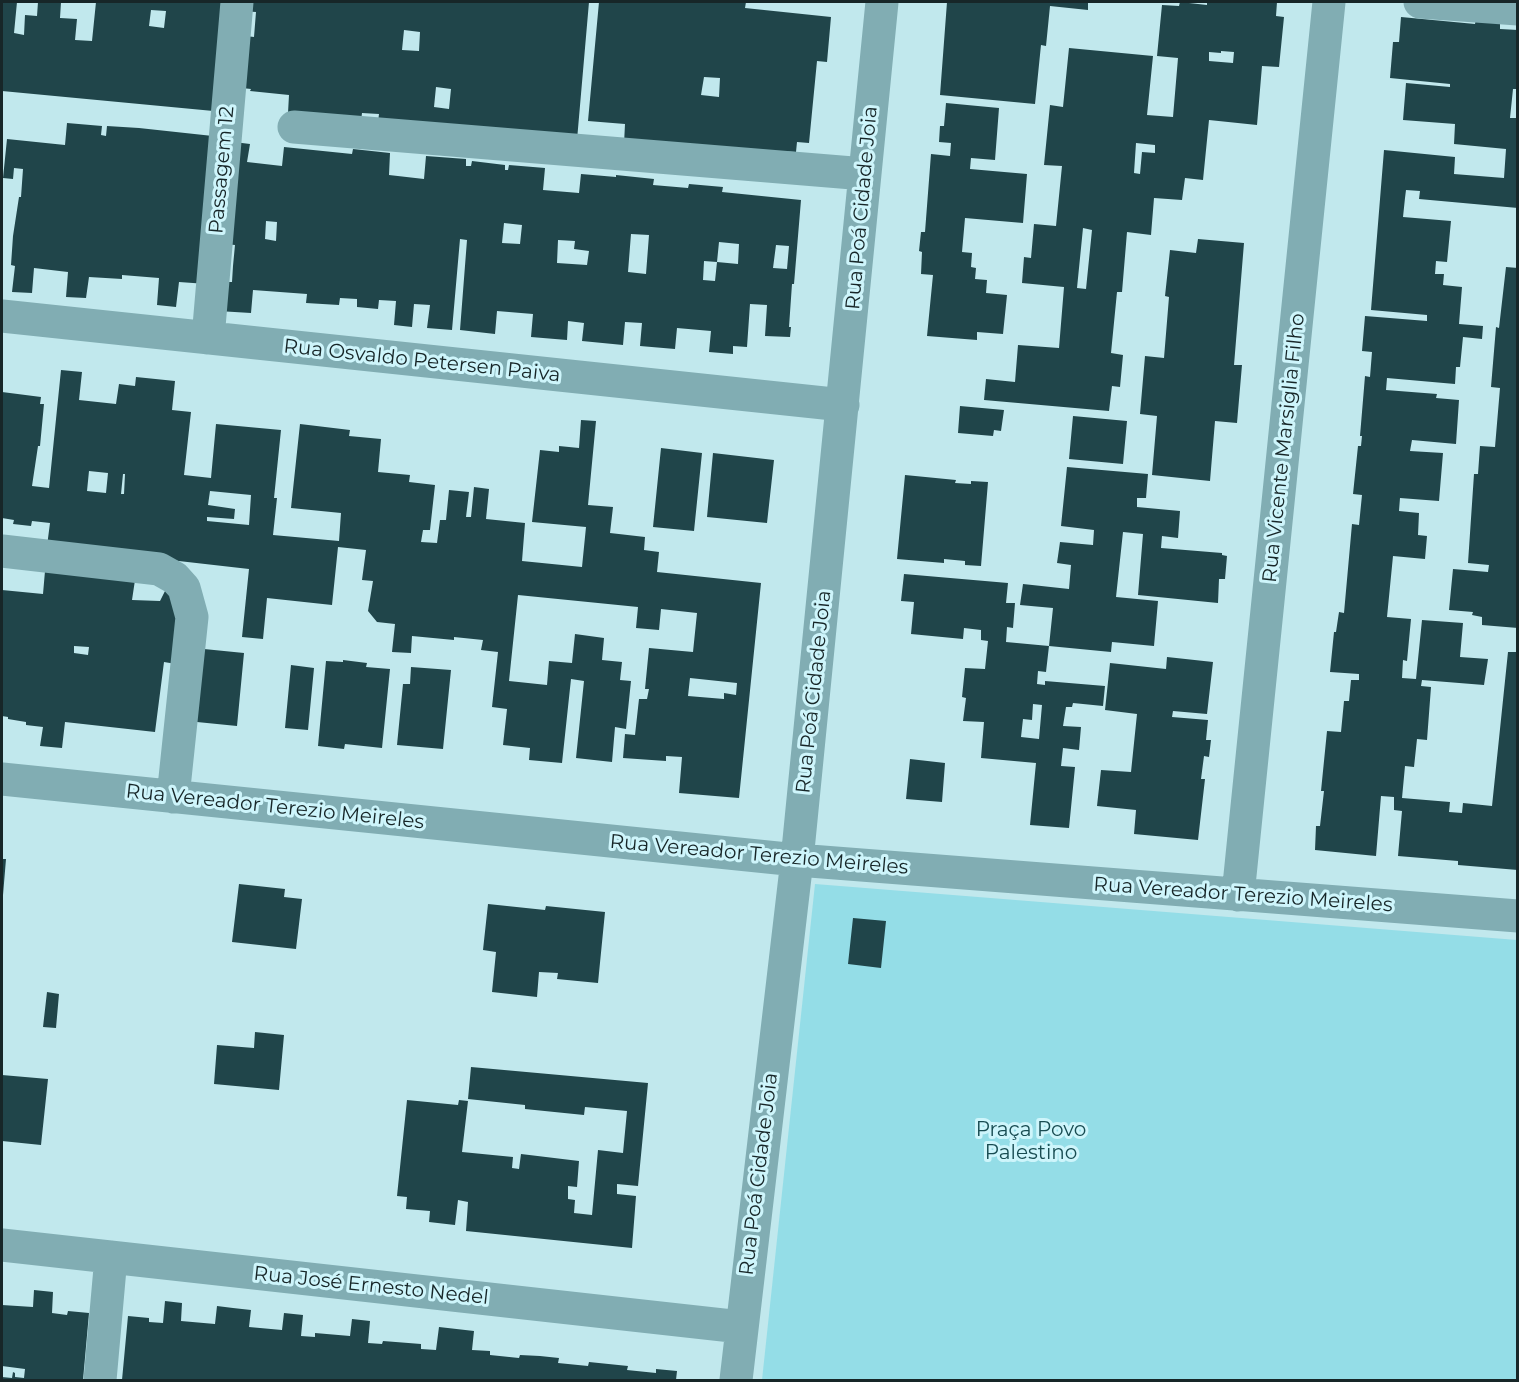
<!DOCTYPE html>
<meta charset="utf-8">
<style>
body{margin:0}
#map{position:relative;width:1519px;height:1382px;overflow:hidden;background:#c1e8ed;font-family:Montserrat,sans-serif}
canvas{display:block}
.frame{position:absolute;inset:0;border:3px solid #172628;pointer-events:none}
</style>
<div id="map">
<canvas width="1519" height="1382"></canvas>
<div class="frame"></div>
</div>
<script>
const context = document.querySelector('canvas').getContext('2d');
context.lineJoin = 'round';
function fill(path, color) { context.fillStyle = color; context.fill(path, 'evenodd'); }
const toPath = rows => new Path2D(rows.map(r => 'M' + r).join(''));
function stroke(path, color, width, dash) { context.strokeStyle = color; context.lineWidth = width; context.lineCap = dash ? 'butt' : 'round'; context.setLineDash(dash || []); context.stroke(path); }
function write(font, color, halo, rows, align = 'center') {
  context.font = font + ' Montserrat,sans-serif'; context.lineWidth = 6; context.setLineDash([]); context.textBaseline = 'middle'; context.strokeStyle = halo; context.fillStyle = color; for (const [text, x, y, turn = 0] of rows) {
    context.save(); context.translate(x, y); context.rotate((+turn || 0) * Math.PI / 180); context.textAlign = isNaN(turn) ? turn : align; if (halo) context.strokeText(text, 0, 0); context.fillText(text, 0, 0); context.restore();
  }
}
const green = toPath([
 [815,884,1517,940,1517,1380,762,1380]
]);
const building = toPath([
 [2,2,17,2,14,33,24,35,25,15,37,16,38,2,61,2,60,18,77,19,75,40,92,41,96,2,226,2,224,112,2,91],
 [151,10,166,11,164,28,149,26],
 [242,2,589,2,577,140,378,122,379,114,362,113,361,121,288,113,289,95,250,91,251,89,233,87,238,35,254,37,256,12,241,11],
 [404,30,420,32,419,51,402,50],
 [436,87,451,89,449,109,434,107],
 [599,2,746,2,745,8,831,17,827,62,817,61,809,143,797,142,796,152,624,144,625,124,588,121],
 [704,77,720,78,719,97,701,95],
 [947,2,1088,2,1088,10,1050,6,1046,46,1041,45,1035,104,940,95],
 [1180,2,1207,5,1207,2,1277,2,1276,16,1284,17,1279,67,1262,66,1257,125,1209,120,1203,180,1185,178,1182,200,1154,198,1151,235,1127,232,1122,292,1117,292,1111,353,1123,355,1120,387,1112,386,1109,411,984,400,986,379,1015,382,1018,345,1059,348,1064,287,1022,283,1024,257,1031,258,1034,224,1056,226,1062,166,1044,165,1050,105,1063,107,1069,48,1153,56,1147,115,1173,117,1178,58,1157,56,1162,5,1179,6],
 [1221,51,1234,52,1233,63,1209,61,1209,52,1221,53],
 [1136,143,1155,145,1155,153,1142,152,1140,174,1134,173],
 [1083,228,1092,230,1086,289,1077,288],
 [1401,17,1475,24,1476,19,1500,21,1500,29,1518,30,1518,89,1513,89,1510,118,1518,118,1518,208,1419,199,1420,191,1406,190,1405,198,1403,217,1451,221,1447,262,1436,261,1435,274,1444,274,1443,285,1462,287,1459,324,1483,326,1482,339,1463,337,1460,367,1456,367,1455,384,1387,378,1386,390,1437,394,1436,398,1459,400,1456,444,1412,440,1410,451,1443,453,1439,501,1400,498,1399,511,1419,513,1418,535,1427,536,1425,559,1393,556,1387,617,1411,619,1407,661,1403,660,1402,678,1416,679,1422,620,1463,623,1460,657,1488,659,1484,685,1422,680,1421,686,1431,687,1427,740,1417,739,1414,767,1405,766,1402,798,1450,802,1449,812,1462,813,1463,803,1492,806,1508,652,1518,652,1518,870,1458,865,1458,861,1398,856,1402,811,1394,810,1394,797,1381,796,1376,856,1315,850,1316,826,1320,826,1324,791,1321,791,1327,731,1341,732,1344,701,1349,701,1351,680,1359,680,1359,674,1330,672,1334,632,1336,632,1339,612,1344,613,1352,524,1359,525,1362,495,1353,494,1358,446,1361,446,1362,436,1360,436,1365,376,1370,377,1372,352,1362,351,1365,316,1427,321,1427,315,1371,310,1384,150,1455,157,1454,174,1504,178,1506,149,1454,144,1455,124,1403,120,1406,83,1450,87,1450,84,1390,78,1393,42,1399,42],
 [946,103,999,108,995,160,971,158,970,169,1027,174,1023,223,965,218,962,252,972,253,971,267,976,268,975,279,987,280,986,293,1007,295,1003,334,977,332,977,340,927,336,933,275,921,274,922,252,919,251,921,232,925,232,931,154,950,156,951,143,939,142,940,126,944,126],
 [67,123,102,126,101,135,106,136,107,126,139,128,222,137,207,284,179,282,176,307,157,305,159,278,122,275,122,279,89,277,86,298,66,297,68,272,34,268,32,293,12,292,15,266,11,265,13,236,19,197,21,197,23,169,14,168,13,179,3,178,7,139,65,145],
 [234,142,250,144,247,162,282,166,284,147,352,154,353,149,390,153,389,175,424,179,426,156,466,159,466,166,471,166,472,161,505,165,505,170,508,170,509,165,545,168,543,190,579,193,581,174,616,177,616,175,654,179,653,185,688,188,689,184,723,187,722,192,801,200,794,284,792,284,789,327,791,327,790,337,765,336,767,305,750,304,747,347,733,346,733,354,709,352,711,331,677,328,675,349,640,346,642,323,625,322,623,345,582,341,584,323,568,321,567,340,531,337,533,314,497,311,495,334,460,330,467,240,460,239,452,330,427,328,430,305,414,304,412,327,394,325,396,301,379,300,378,309,357,307,357,299,340,298,339,305,306,303,307,294,253,290,251,313,218,311,221,282,232,282,233,266,235,245,225,244],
 [266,221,277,222,276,241,265,239],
 [504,223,522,225,520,244,502,243],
 [631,234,649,235,646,274,628,272],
 [558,240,575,241,574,249,589,251,587,265,557,263],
 [719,242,739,244,738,264,717,262],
 [776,245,789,246,787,269,773,268],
 [704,261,717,262,715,281,703,280],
 [1198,239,1244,243,1234,365,1242,365,1237,423,1215,421,1210,481,1152,475,1157,416,1140,414,1145,356,1164,358,1169,297,1165,296,1170,250,1196,253],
 [1506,267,1518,268,1518,628,1482,625,1482,617,1472,615,1473,612,1449,610,1453,569,1488,572,1489,565,1468,563,1474,474,1478,474,1480,446,1495,447,1500,388,1491,387,1496,327,1499,328],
 [61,370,82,372,79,400,116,404,119,384,135,386,136,377,175,381,172,410,191,412,184,475,211,478,216,424,281,430,274,498,277,498,273,535,339,541,341,513,291,508,300,424,350,430,349,436,381,439,378,472,410,475,409,482,435,485,430,530,423,530,421,542,437,543,440,520,446,520,449,490,469,492,466,517,471,517,474,487,489,489,486,519,525,523,522,561,582,567,586,527,532,522,540,450,559,452,559,446,579,448,581,420,596,421,588,505,613,507,610,533,645,537,644,550,659,552,657,572,761,583,739,798,679,793,682,757,666,756,666,761,623,758,625,734,635,735,639,699,647,699,649,689,645,689,649,648,693,652,697,613,661,609,659,630,636,628,638,607,518,595,509,681,547,685,549,661,572,663,575,634,604,638,602,660,622,662,620,680,631,681,626,729,615,727,612,762,576,758,584,681,571,679,562,763,529,760,530,748,503,745,507,709,492,707,498,652,481,650,483,640,454,637,454,640,412,636,411,653,392,652,395,624,377,622,368,611,373,581,362,580,366,550,338,547,332,605,267,598,263,639,242,637,249,569,47,546,50,523,32,521,31,526,13,524,14,520,2,518,2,392,41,397,40,404,44,404,40,446,38,446,32,486,49,488],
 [89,471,108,473,106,493,87,491],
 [123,474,125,474,124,494,121,494],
 [210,491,251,495,249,525,207,521,207,517,234,519,235,509,208,505],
 [690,678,737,683,736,695,724,693,724,699,688,696],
 [960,406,1004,410,1001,431,994,430,993,436,958,433],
 [1073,416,1127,421,1123,464,1069,459],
 [661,448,702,453,694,531,653,527],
 [713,453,774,460,767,523,707,517],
 [1067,467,1148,474,1146,498,1137,498,1137,507,1180,511,1178,538,1162,536,1161,548,1222,553,1222,555,1227,556,1225,579,1219,579,1218,603,1138,595,1143,534,1123,532,1116,597,1158,601,1154,646,1112,642,1111,652,1049,646,1053,608,1020,605,1023,584,1069,589,1071,565,1057,563,1060,542,1093,545,1094,530,1061,526],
 [905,475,956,480,955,483,971,484,971,481,988,482,981,566,965,565,965,561,944,559,944,563,897,559],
 [45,571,135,580,132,600,160,601,167,587,184,588,176,664,164,662,155,732,65,722,62,748,40,746,43,727,26,725,26,722,8,719,8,717,2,716,2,590,43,594],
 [74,646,89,647,88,655,74,653],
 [904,574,1008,583,1006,603,1015,603,1013,628,1007,627,1006,642,1049,646,1046,672,1038,671,1037,684,1045,685,1045,681,1105,686,1103,706,1073,703,1072,707,1066,707,1063,726,1081,727,1079,750,1063,748,1061,766,1075,767,1069,828,1030,825,1036,763,981,758,984,722,963,721,966,698,962,697,965,668,985,669,988,641,981,640,981,630,964,628,963,639,911,634,914,602,901,601],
 [1033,704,1042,705,1039,739,1021,737,1023,719,1032,720],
 [194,648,244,653,237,726,187,721],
 [1167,657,1213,662,1207,714,1173,711,1172,717,1208,720,1206,740,1211,740,1209,757,1204,756,1201,779,1205,779,1198,840,1134,834,1136,810,1097,806,1101,770,1131,772,1137,714,1105,710,1110,663,1166,669],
 [343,660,367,663,366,667,390,669,382,748,345,744,344,749,318,746,326,661,343,662],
 [291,665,314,668,308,730,285,728],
 [411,667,451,670,443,749,397,745,403,684,410,684],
 [910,759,945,763,942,802,906,799],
 [2,859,6,859,3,895,2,895],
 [239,884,285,889,284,897,302,899,296,949,232,942],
 [488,904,545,910,546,906,605,912,598,983,557,979,558,973,539,972,537,997,492,992,496,952,483,950],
 [853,918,886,921,881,968,848,964],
 [47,992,59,994,56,1028,43,1027],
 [255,1032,284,1035,279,1090,214,1084,217,1045,254,1048],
 [471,1067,648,1083,638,1186,617,1184,617,1194,636,1196,632,1248,466,1231,468,1202,458,1200,455,1225,429,1222,430,1211,406,1209,407,1197,397,1196,407,1100,458,1105,459,1100,468,1101,462,1152,513,1157,512,1168,519,1169,521,1154,579,1161,577,1187,568,1186,568,1199,575,1200,574,1213,592,1215,598,1150,623,1153,627,1111,585,1107,584,1115,525,1109,525,1105,468,1099],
 [2,1075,48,1079,41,1145,2,1141],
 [34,1290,53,1292,52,1313,67,1315,68,1311,89,1313,83,1380,2,1380,2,1377,12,1378,13,1372,15,1373,15,1377,24,1378,25,1369,2,1366,2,1305,33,1307],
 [165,1301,182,1303,181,1321,215,1324,217,1306,233,1308,251,1310,249,1327,282,1330,284,1313,303,1315,301,1336,315,1337,315,1333,350,1336,352,1319,370,1321,368,1343,382,1344,383,1341,421,1344,421,1349,436,1350,439,1327,474,1331,472,1350,490,1351,490,1355,519,1358,520,1355,540,1356,559,1358,558,1363,588,1366,589,1362,628,1366,627,1370,656,1373,656,1369,677,1371,676,1380,122,1380,128,1316,149,1318,149,1322,163,1323]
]);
const minor = toPath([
 [1420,2,1518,9],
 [294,127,865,174],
 [2,316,843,405],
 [208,338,237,2],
 [2,551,159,569,175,578,184,588,192,617,173,797],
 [2,779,797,860,1518,916],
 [1238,895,1329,2],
 [2,1245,741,1327],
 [100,1380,111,1257],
 [736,1380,797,860,882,2]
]);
const streetNames = [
 ["Passagem 12",222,170,-85],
 ["Rua Poá Cidade Joia",862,208,-85],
 ["Rua Osvaldo Petersen Paiva",422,361,6],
 ["Rua Vicente Marsiglia Filho",1284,448,-84],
 ["Rua Poá Cidade Joia",814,692,-84],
 ["Rua Vereador Terezio Meireles",275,807,6],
 ["Rua Vereador Terezio Meireles",759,855,5],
 ["Rua Vereador Terezio Meireles",1243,895,4],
 ["Rua Poá Cidade Joia",759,1174,-83],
 ["Rua José Ernesto Nedel",371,1286,6]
];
const parkNames = [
 ["Praça Povo",1031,1130],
 ["Palestino",1031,1153]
];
fill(green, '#94dde7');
fill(building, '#20454a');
stroke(minor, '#81adb3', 33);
write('20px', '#172628', '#cef5fb', streetNames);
write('20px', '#184c52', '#cef5fb', parkNames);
</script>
